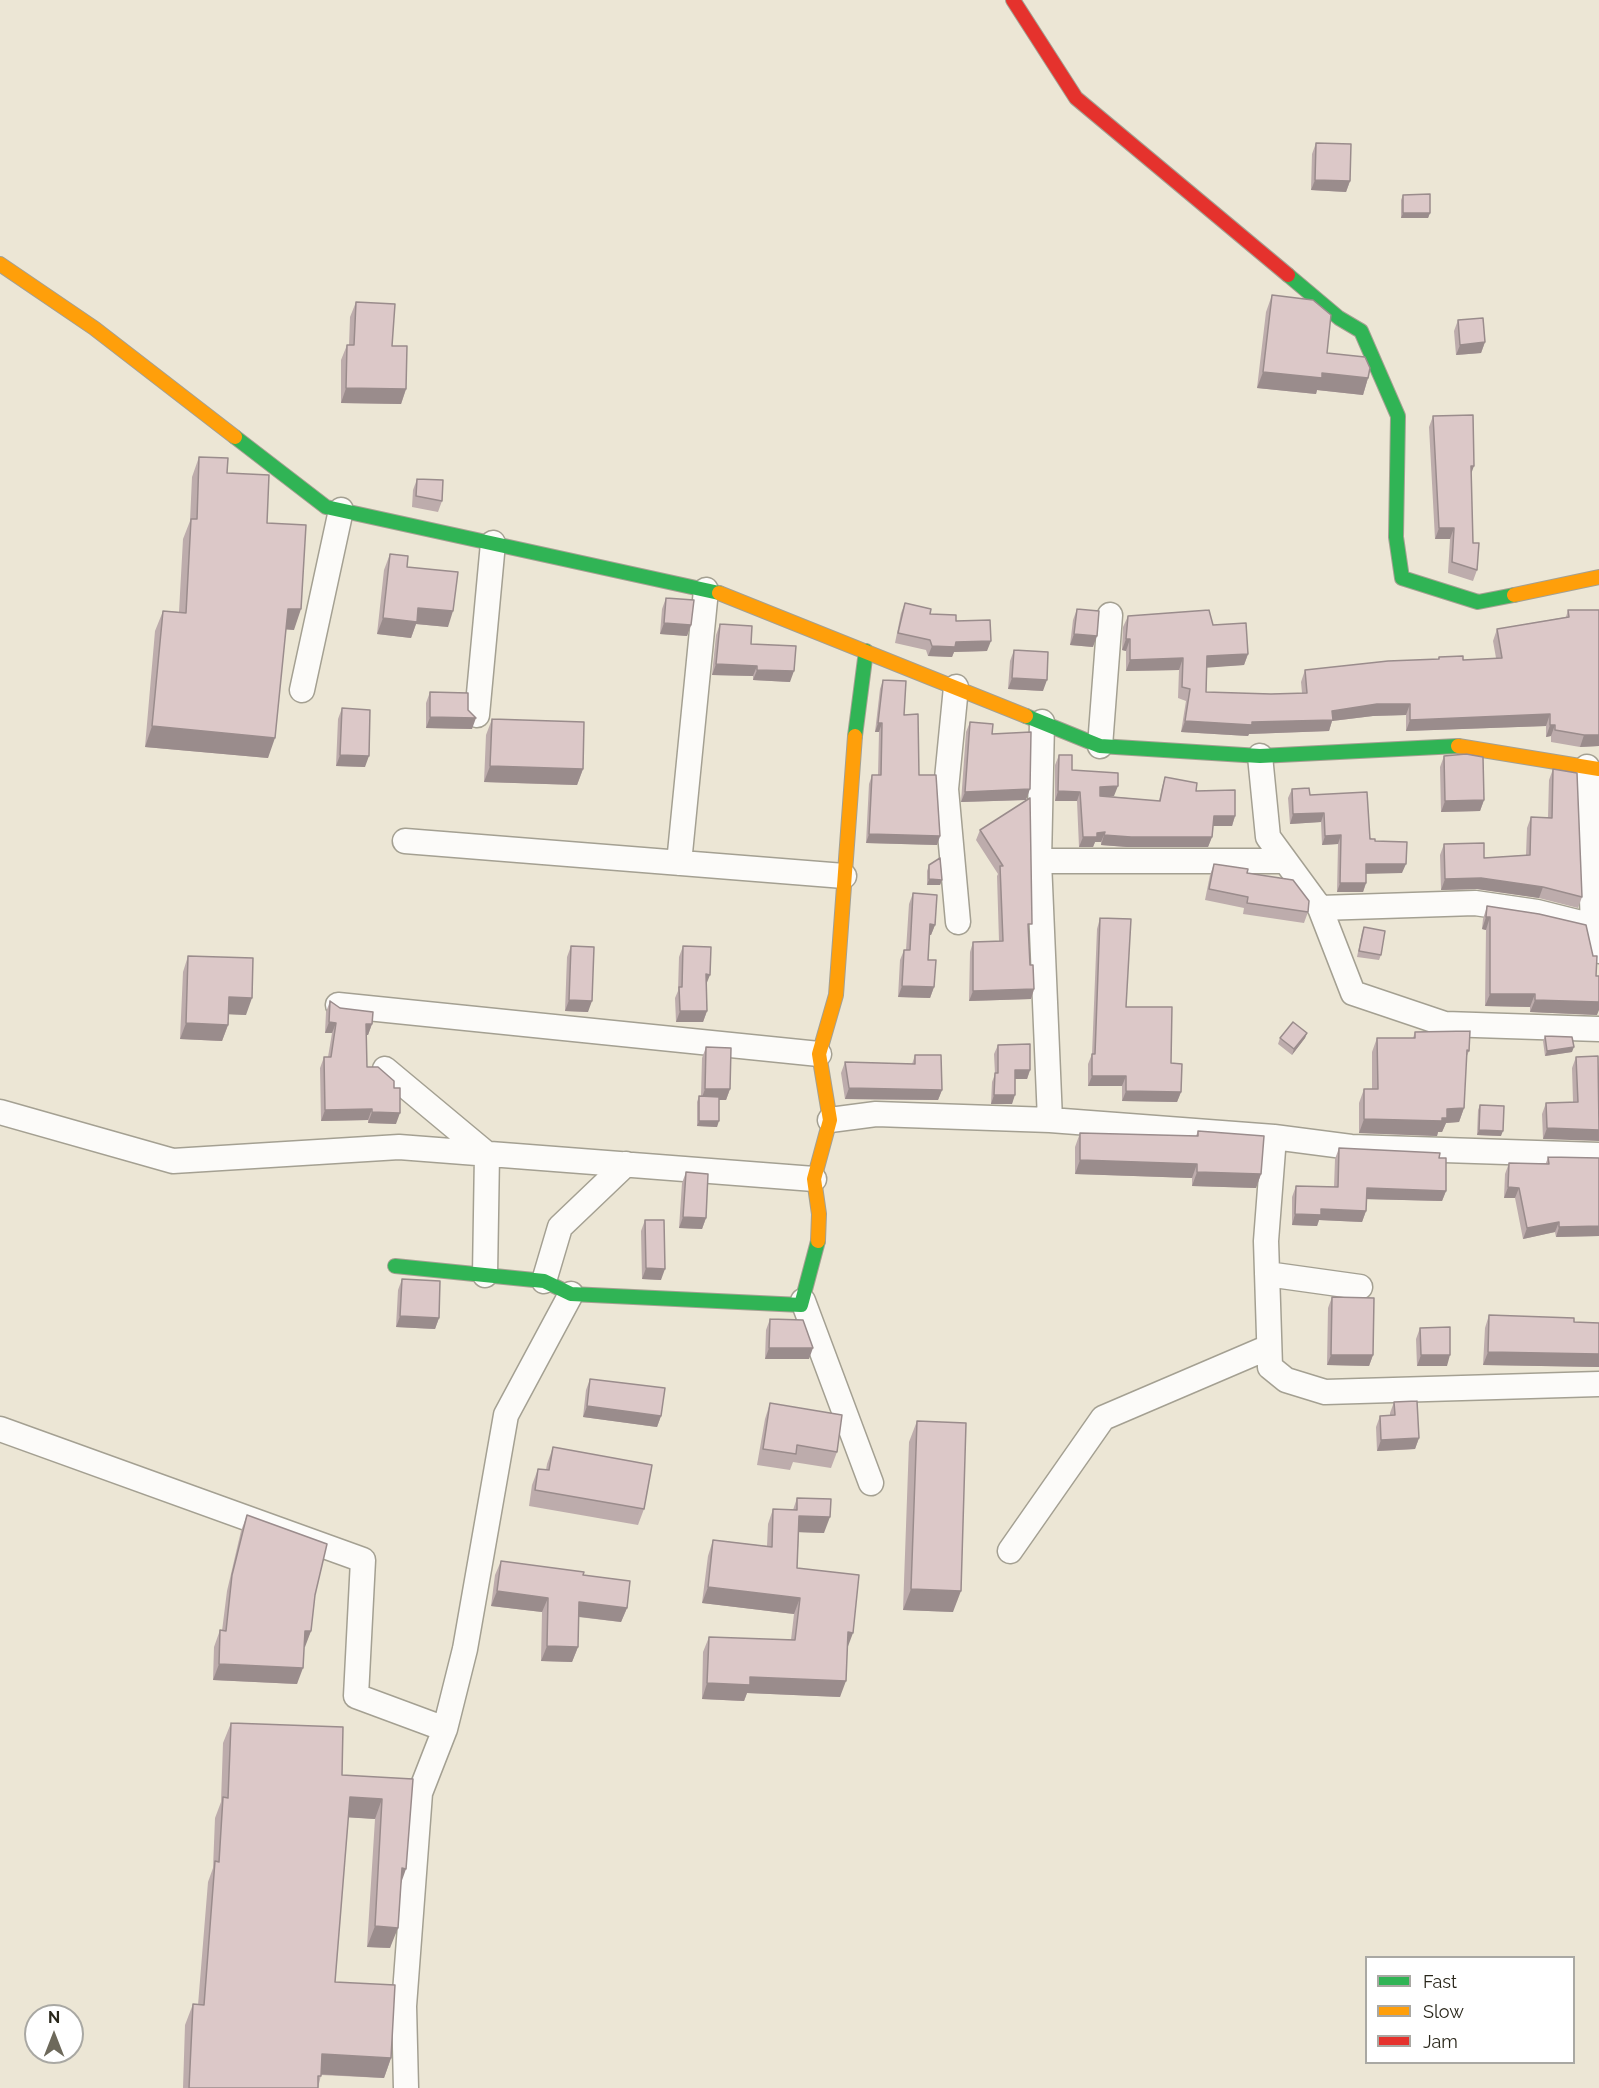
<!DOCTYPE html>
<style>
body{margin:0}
#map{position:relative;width:1599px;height:2088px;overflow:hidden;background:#ece6d5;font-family:Raleway,sans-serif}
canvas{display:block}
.legend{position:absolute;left:1365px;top:1956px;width:210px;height:108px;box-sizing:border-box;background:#fff;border:2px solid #a9a8a3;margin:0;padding:8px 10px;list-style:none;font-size:18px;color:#29261a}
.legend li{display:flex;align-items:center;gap:12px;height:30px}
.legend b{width:30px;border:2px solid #a9a8a3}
.north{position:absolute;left:24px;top:2004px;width:60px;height:60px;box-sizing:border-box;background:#fff;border:2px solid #a9a8a3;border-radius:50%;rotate:0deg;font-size:16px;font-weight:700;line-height:24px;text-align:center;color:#29261a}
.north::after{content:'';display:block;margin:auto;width:21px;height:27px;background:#6d695b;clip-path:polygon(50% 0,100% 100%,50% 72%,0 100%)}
</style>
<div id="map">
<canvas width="1599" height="2088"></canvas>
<ul class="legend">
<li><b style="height:8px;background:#30b455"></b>Fast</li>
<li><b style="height:8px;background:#ff9f0a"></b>Slow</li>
<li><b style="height:8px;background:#e5322d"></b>Jam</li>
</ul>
<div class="north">N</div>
</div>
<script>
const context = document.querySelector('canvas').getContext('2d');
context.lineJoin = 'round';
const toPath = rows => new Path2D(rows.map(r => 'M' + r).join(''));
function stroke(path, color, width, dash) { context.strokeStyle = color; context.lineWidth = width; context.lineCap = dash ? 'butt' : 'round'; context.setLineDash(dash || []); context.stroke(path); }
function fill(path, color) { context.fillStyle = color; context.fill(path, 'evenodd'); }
const street = toPath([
 [956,687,946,789,958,922],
 [302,690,341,510],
 [477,715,493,543],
 [1042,722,1039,861,1050,1120],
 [1100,746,1110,615],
 [1260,756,1268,837,1320,908,1353,993,1445,1024,1599,1029],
 [1587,767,1593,926,1599,951],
 [405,841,844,876],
 [1039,861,1285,861],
 [679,863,706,590],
 [1320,908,1475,903,1537,912,1593,926],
 [338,1005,819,1054],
 [385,1069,487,1154,485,1275],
 [0,1112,173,1161,399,1147,814,1179],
 [830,1120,876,1114,1050,1120,1274,1137,1351,1147,1599,1155],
 [1274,1137,1266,1241,1270,1367,1286,1380,1325,1392,1599,1384],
 [1267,1274,1360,1287],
 [544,1281,560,1227,626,1164],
 [803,1301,871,1483],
 [0,1429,363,1560,356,1696,445,1729],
 [1010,1551,1103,1418,1269,1347],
 [406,2088,404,2006,420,1793,445,1729,465,1649,506,1415,571,1294]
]);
const fast = toPath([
 [1288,275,1339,318,1361,331,1398,416,1396,537,1402,578,1478,602,1514,595],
 [235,437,326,507,719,593],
 [1026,716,1100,746,1260,756,1458,746],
 [855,736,866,651],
 [395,1266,544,1281,571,1294,801,1305,818,1241]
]);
const slow = toPath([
 [0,264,94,328,235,437],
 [719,593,1026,716],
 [1514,595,1599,577],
 [1458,746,1599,769],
 [818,1241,819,1214,814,1179,830,1120,819,1054,836,995,855,736]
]);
const jam = toPath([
 [1013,0,1076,98,1288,275]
]);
const wall = toPath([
 [1316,143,1350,181,1346,192,1311,190,1312,154],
 [1403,195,1430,213,1428,218,1401,218,1401,200],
 [1272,295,1327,353,1368,378,1363,395,1317,390,1316,394,1257,388,1266,312],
 [356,302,392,346,406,389,401,404,341,403,341,360,347,345,349,345,350,317],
 [1458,320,1485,342,1481,353,1456,355,1454,331],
 [1433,416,1471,476,1473,543,1477,570,1473,581,1448,573,1450,539,1435,539,1429,427],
 [199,457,227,473,267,523,294,630,286,629,268,758,145,747,155,631,163,611,179,612,183,539,190,521,192,477],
 [417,479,442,501,438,512,412,507,413,490],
 [390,554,407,567,448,627,416,624,411,638,377,634,384,570],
 [666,598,691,625,687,636,660,634,662,609],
 [905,603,930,614,956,621,987,651,954,652,952,657,928,656,926,650,895,643,901,613],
 [1077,609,1093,647,1070,645,1073,620],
 [1568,610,1599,746,1580,747,1551,742,1551,736,1546,737,1546,726,1406,731,1406,715,1373,716,1332,721,1329,731,1249,734,1248,736,1181,732,1186,701,1178,698,1179,670,1126,671,1126,651,1122,650,1123,627,1128,616,1213,625,1248,654,1244,665,1207,667,1206,692,1271,694,1302,693,1301,682,1305,670,1438,659,1439,657,1463,660,1496,658,1493,641,1497,629,1566,617],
 [720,624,751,644,790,682,753,680,753,676,712,675,716,635],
 [1014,650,1043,691,1008,689,1010,661],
 [883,680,904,715,919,775,940,836,937,845,866,843,869,784,872,775,878,775,879,732,875,732,880,689],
 [430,692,468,710,472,729,426,728,426,703],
 [342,708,365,767,336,766,338,719],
 [492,719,583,769,577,785,484,782,486,735],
 [970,722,992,734,1026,800,961,802,966,732],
 [1059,755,1072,770,1114,796,1108,796,1159,801,1162,787,1165,777,1196,791,1235,816,1232,826,1213,826,1212,837,1208,847,1127,847,1101,845,1101,842,1095,842,1093,847,1079,847,1077,801,1055,801,1055,765],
 [1444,756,1484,800,1480,811,1441,812,1440,767],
 [1553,769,1582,897,1578,908,1539,898,1477,889,1441,890,1440,855,1444,844,1484,858,1526,855,1527,828,1531,817,1548,818,1549,780],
 [1292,789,1310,795,1375,841,1402,873,1366,873,1366,883,1363,892,1337,892,1338,844,1322,845,1321,822,1290,824,1288,798],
 [1030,798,1029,932,1030,965,1034,989,1031,999,969,1001,970,952,973,942,999,941,997,876,998,874,976,840,980,830],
 [1214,864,1247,873,1308,912,1304,923,1243,914,1244,908,1205,900,1210,875],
 [929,865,942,880,940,885,927,885,927,871],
 [913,893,935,925,931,935,929,935,928,960,934,987,930,998,898,997,900,960,904,950,906,950,909,904],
 [1487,906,1596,976,1597,1015,1530,1012,1530,1007,1485,1006,1486,930,1482,929,1483,919],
 [1100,918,1126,1007,1171,1063,1181,1092,1177,1102,1122,1101,1122,1086,1088,1086,1088,1064,1092,1054,1097,929],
 [1364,927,1381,955,1379,960,1357,957,1362,932],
 [571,946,588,1012,565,1011,567,957],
 [683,946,707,985,707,1011,703,1022,676,1022,675,998,678,991,679,957],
 [188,956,246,1015,228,1014,228,1025,222,1041,180,1039,183,972],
 [330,1001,340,1008,372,1024,368,1035,366,1035,367,1067,396,1124,368,1123,368,1120,321,1121,320,1068,324,1057,328,1057,332,1033,325,1033,326,1012],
 [1415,1032,1469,1051,1466,1058,1464,1108,1459,1122,1446,1123,1442,1132,1438,1132,1437,1136,1359,1133,1359,1103,1364,1089,1372,1089,1372,1052,1377,1038,1413,1038],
 [1307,1033,1305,1038,1292,1055,1278,1044,1280,1038],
 [1545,1036,1572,1052,1545,1056,1543,1041],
 [998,1045,1030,1070,1027,1079,1015,1079,1012,1104,991,1104,992,1082,995,1074,994,1054],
 [706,1047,730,1089,726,1100,719,1100,717,1127,697,1126,697,1102,699,1096,701,1096,702,1058],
 [915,1055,942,1090,938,1100,845,1099,841,1073,845,1062,912,1064],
 [1576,1057,1599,1110,1543,1139,1542,1114,1546,1103,1573,1102,1572,1068],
 [1480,1105,1501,1136,1477,1135,1478,1110],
 [1198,1131,1261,1174,1256,1188,1192,1186,1192,1178,1075,1174,1075,1147,1080,1133,1196,1136],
 [1339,1148,1439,1158,1446,1191,1442,1201,1366,1199,1366,1211,1362,1222,1319,1220,1317,1226,1292,1225,1292,1197,1296,1186,1334,1187,1335,1159],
 [1548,1157,1599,1158,1599,1236,1556,1237,1555,1232,1523,1239,1515,1198,1504,1198,1505,1174,1509,1163,1546,1163],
 [686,1172,706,1218,702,1229,679,1228,682,1183],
 [645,1220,661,1280,642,1279,641,1231],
 [402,1279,439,1318,435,1329,396,1327,398,1290],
 [1332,1297,1373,1355,1369,1366,1327,1365,1328,1308],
 [1489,1315,1574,1322,1599,1323,1599,1367,1483,1365,1485,1328],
 [770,1319,809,1359,765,1359,766,1330],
 [1420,1328,1447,1366,1417,1366,1416,1339],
 [590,1379,661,1416,657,1427,583,1417,586,1390],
 [1394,1402,1419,1438,1415,1449,1377,1451,1376,1427,1380,1416,1390,1415,1390,1413],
 [770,1403,837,1452,831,1468,793,1462,790,1470,757,1465,765,1419],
 [917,1421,953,1612,903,1610,909,1442],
 [553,1447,644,1509,638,1525,529,1506,532,1485,538,1469,546,1470,547,1464],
 [797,1498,824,1533,799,1532,797,1568,847,1648,840,1697,747,1693,744,1701,702,1699,703,1652,709,1637,791,1640,794,1614,702,1603,708,1556,713,1540,767,1546,768,1524,773,1509,793,1510],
 [247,1515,315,1595,311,1631,304,1647,297,1684,213,1680,214,1647,220,1630,222,1631,227,1591,241,1531],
 [501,1561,583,1575,627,1608,621,1622,578,1617,578,1647,572,1662,541,1661,542,1612,491,1606,495,1575],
 [231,1723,342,1775,413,1779,401,1883,390,1948,367,1947,375,1819,348,1817,335,1982,391,2058,384,2078,321,2075,318,2088,183,2088,185,2025,193,2004,198,2005,208,1882,213,1868,215,1818,221,1802,223,1743]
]);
const shadedWall = toPath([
 [1315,180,1350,181,1346,192,1311,190],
 [1403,213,1430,213,1428,218,1401,218],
 [1485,342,1481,353,1456,355,1460,345],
 [1263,372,1322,373,1368,378,1363,395,1317,390,1316,394,1257,388],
 [346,388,406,389,401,404,341,403],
 [1471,466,1474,466,1470,477],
 [1439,528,1454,528,1450,539,1435,539],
 [418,608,453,611,448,627,416,624,411,638,377,634,383,618],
 [288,609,301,609,294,630,280,629],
 [664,623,691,625,687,636,660,634],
 [1074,634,1097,636,1093,647,1070,645],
 [1126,639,1130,639,1126,651,1122,650],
 [991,641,987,651,954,652,952,657,928,656,932,646,956,642],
 [1248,654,1244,665,1203,668,1207,656],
 [1183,658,1179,670,1126,671,1130,660],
 [716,664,757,666,753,676,712,675],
 [757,670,794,671,790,682,753,680],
 [1012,678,1047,680,1043,691,1008,689],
 [1377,704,1410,704,1406,715,1373,716,1332,721,1329,731,1249,734,1248,736,1181,732,1185,721,1252,722],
 [1550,714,1546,726,1406,731,1410,720],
 [430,717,476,718,472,729,426,728],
 [878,723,882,723,879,732,875,732],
 [1550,725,1555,725,1551,736,1546,737],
 [152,726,275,738,268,758,145,747],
 [1584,735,1599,735,1599,746,1580,747],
 [340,755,369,756,365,767,336,766],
 [490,766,583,769,577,785,484,782],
 [1118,786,1114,796,1097,797,1100,787],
 [1030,789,1026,800,961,802,965,792],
 [1058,791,1080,792,1077,801,1055,801],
 [1484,800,1480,811,1441,812,1445,801],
 [1324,813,1321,822,1290,824,1293,814],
 [1214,816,1235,816,1232,826,1210,826],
 [1105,832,1101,842,1095,842,1093,847,1079,847,1083,837,1097,833],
 [869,834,940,836,937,845,866,843],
 [1104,835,1212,837,1208,847,1127,847,1101,845],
 [1341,835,1338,844,1322,845,1325,836],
 [1366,864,1406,864,1402,873,1363,874],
 [1481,878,1543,887,1539,898,1477,889,1441,890,1445,879],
 [929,879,942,880,940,885,927,885],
 [1340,883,1366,883,1363,892,1337,892],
 [1486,917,1490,917,1486,930,1482,929],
 [930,924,935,925,931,935,926,935],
 [706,974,710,975,706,985],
 [902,986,934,987,930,998,898,997],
 [1034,989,1031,999,969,1001,973,991],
 [1490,994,1535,994,1530,1007,1485,1006],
 [229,997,252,998,246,1015,223,1014],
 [569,1000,592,1001,588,1012,565,1011],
 [1535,1000,1599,1002,1599,1010,1597,1015,1530,1012],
 [680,1011,707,1011,703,1022,676,1022],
 [329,1022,336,1023,332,1033,325,1033],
 [186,1023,228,1025,222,1041,180,1039],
 [366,1024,372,1024,368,1035,362,1035],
 [1307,1033,1305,1038,1292,1055,1294,1049],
 [1574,1047,1572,1052,1545,1056,1547,1051],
 [1015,1070,1030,1070,1027,1079,1012,1079],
 [1092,1076,1126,1076,1122,1086,1088,1086],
 [849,1088,942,1090,938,1100,845,1099],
 [705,1089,730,1089,726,1100,701,1100],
 [1126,1091,1181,1092,1177,1102,1122,1101],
 [994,1095,1015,1095,1012,1104,991,1104],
 [1464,1108,1459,1122,1446,1123,1442,1132,1438,1132,1437,1136,1359,1133,1364,1119,1447,1109],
 [372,1109,368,1120,321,1121,325,1110],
 [372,1112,400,1113,396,1124,368,1123],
 [699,1121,719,1121,717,1127,697,1126],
 [1547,1128,1599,1130,1599,1141,1543,1139],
 [1479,1130,1503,1131,1501,1136,1477,1135],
 [1080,1160,1197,1164,1192,1178,1075,1174],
 [1197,1172,1261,1174,1256,1188,1192,1186],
 [1508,1187,1519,1188,1515,1198,1504,1198],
 [1367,1188,1446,1191,1442,1201,1363,1199],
 [1321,1209,1366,1211,1362,1222,1319,1220,1317,1226,1292,1225,1295,1214],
 [683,1217,706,1218,702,1229,679,1228],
 [1559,1222,1555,1232,1523,1239,1527,1228],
 [1599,1226,1599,1236,1556,1237,1559,1227],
 [646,1268,665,1269,661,1280,642,1279],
 [400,1316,439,1318,435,1329,396,1327],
 [769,1348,813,1348,809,1359,765,1359],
 [1488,1352,1599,1354,1599,1367,1483,1365],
 [1331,1355,1373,1355,1369,1366,1327,1365],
 [1421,1355,1450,1355,1447,1366,1417,1366],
 [587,1406,661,1416,657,1427,583,1417],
 [1419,1438,1415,1449,1377,1451,1381,1440],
 [799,1516,830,1517,824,1533,794,1532],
 [708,1587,800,1598,794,1614,702,1603],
 [911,1589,961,1591,953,1612,903,1610],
 [497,1591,548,1598,542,1612,491,1606],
 [579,1602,627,1608,621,1622,573,1616],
 [305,1631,311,1631,305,1647,299,1647],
 [848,1632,853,1633,847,1649],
 [547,1646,578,1647,572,1662,541,1661],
 [219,1664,303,1668,297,1684,213,1680],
 [750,1677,846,1681,840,1697,747,1693,744,1701,702,1699,707,1683],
 [350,1797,382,1799,375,1819,342,1817],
 [402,1868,406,1869,399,1889],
 [375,1926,398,1928,390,1948,367,1947],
 [322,2054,391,2058,384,2078,315,2074]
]);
const building = toPath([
 [1316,143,1351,144,1350,181,1315,180,1316,143],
 [1430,194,1430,213,1403,213,1403,195,1430,194],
 [1272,295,1313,300,1331,315,1327,353,1365,357,1370,368,1368,378,1322,373,1322,378,1263,372,1272,295],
 [356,302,395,304,392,346,407,346,406,389,346,388,347,345,354,345,356,302],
 [1483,318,1485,342,1460,345,1458,320,1483,318],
 [1473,415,1474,466,1471,466,1473,543,1479,543,1477,570,1452,562,1454,528,1439,528,1433,416,1473,415],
 [199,457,228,458,227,473,269,475,267,523,306,525,301,609,288,609,275,738,152,726,163,611,186,613,191,519,197,519,199,457],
 [417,479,443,480,442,501,416,496,417,479],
 [390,554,408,556,407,567,458,572,453,611,418,608,417,622,383,618,390,554],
 [666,598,694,600,691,625,664,623,666,598],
 [905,603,931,609,930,614,956,615,956,621,990,620,991,641,956,642,955,647,932,646,930,640,898,633,905,603],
 [1077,609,1099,611,1097,636,1074,634,1077,609],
 [1209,610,1213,625,1246,623,1248,654,1207,656,1206,692,1271,694,1307,693,1305,670,1388,661,1439,659,1439,657,1463,656,1463,660,1502,658,1497,629,1569,617,1568,610,1599,610,1599,735,1584,735,1555,730,1555,725,1550,725,1550,714,1410,720,1410,704,1377,704,1332,711,1333,720,1252,722,1252,725,1185,721,1190,689,1182,687,1183,658,1130,660,1130,639,1126,639,1128,616,1209,610],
 [720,624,752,626,751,644,796,646,794,671,757,670,757,666,716,664,720,624],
 [1014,650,1048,652,1047,680,1012,678,1014,650],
 [883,680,906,681,904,715,918,714,919,775,936,775,940,836,869,834,872,775,881,775,882,723,878,723,883,680],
 [430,692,468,693,468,710,476,718,430,717,430,692],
 [342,708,370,710,369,756,340,755,342,708],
 [492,719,584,722,583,769,490,766,492,719],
 [970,722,993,724,992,734,1031,732,1030,789,965,792,970,722],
 [1466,754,1483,757,1484,800,1445,801,1444,756,1466,754],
 [1059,755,1072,755,1072,770,1118,773,1118,786,1100,787,1100,796,1160,801,1165,777,1197,783,1196,791,1235,790,1235,816,1214,816,1212,837,1131,837,1104,835,1105,832,1097,833,1097,837,1083,837,1080,792,1058,791,1059,755],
 [1553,769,1577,773,1582,897,1543,887,1481,878,1445,879,1444,844,1484,843,1484,858,1530,855,1531,817,1552,818,1553,769],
 [1309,788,1310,795,1367,792,1370,839,1375,839,1375,841,1407,842,1406,864,1366,864,1366,883,1340,883,1341,835,1325,836,1324,813,1293,814,1292,789,1309,788],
 [1030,798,1032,924,1028,924,1030,965,1033,965,1034,989,973,991,973,942,1003,941,1000,866,1003,866,980,830,1030,798],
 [940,858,942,880,929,879,929,865,940,858],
 [1214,864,1248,869,1247,873,1293,880,1309,901,1308,912,1247,903,1248,897,1209,889,1214,864],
 [913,893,937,895,935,925,930,924,928,960,936,960,934,987,902,986,904,950,910,950,913,893],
 [1487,906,1539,914,1586,925,1593,956,1597,956,1596,976,1599,976,1599,1002,1535,1000,1535,994,1490,994,1490,917,1486,917,1487,906],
 [1100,918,1131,919,1126,1007,1172,1007,1171,1063,1182,1064,1181,1092,1126,1091,1126,1076,1092,1076,1092,1054,1095,1054,1100,918],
 [1364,927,1385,931,1381,955,1359,951,1364,927],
 [571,946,594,947,592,1001,569,1000,571,946],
 [683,946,711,947,710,975,706,974,707,1011,680,1011,679,987,682,987,683,946],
 [188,956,253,958,252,998,229,997,228,1025,186,1023,188,956],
 [330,1001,340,1008,373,1012,372,1024,366,1024,367,1067,378,1067,394,1081,394,1088,400,1088,400,1113,372,1112,372,1109,325,1110,324,1057,331,1057,336,1023,329,1022,330,1001],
 [1293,1022,1307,1033,1294,1049,1280,1038,1293,1022],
 [1470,1031,1469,1051,1467,1050,1464,1108,1447,1109,1447,1118,1442,1118,1442,1121,1364,1119,1364,1089,1378,1089,1377,1038,1415,1038,1415,1032,1470,1031],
 [1545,1036,1572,1037,1574,1047,1547,1051,1545,1036],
 [1030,1044,1030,1070,1015,1070,1015,1095,994,1095,995,1073,998,1073,998,1045,1030,1044],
 [706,1047,731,1048,730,1089,705,1089,706,1047],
 [915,1055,941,1055,942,1090,849,1088,845,1062,915,1064,915,1055],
 [1598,1056,1599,1130,1547,1128,1546,1103,1578,1102,1576,1057,1598,1056],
 [699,1096,719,1097,719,1121,699,1121,699,1096],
 [1480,1105,1504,1106,1503,1131,1479,1130,1480,1105],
 [1198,1131,1264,1136,1261,1174,1197,1172,1197,1164,1080,1160,1080,1133,1198,1136,1198,1131],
 [1339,1148,1440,1153,1439,1158,1446,1158,1446,1191,1367,1188,1366,1211,1321,1209,1321,1215,1295,1214,1296,1186,1338,1187,1339,1148],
 [1548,1157,1599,1158,1599,1226,1559,1227,1559,1222,1527,1228,1519,1188,1508,1187,1509,1163,1549,1164,1548,1157],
 [686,1172,708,1174,706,1218,683,1217,686,1172],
 [645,1220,664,1220,665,1269,646,1268,645,1220],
 [402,1279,440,1281,439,1318,400,1316,402,1279],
 [1332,1297,1374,1298,1373,1355,1331,1355,1332,1297],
 [1489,1315,1574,1318,1574,1322,1599,1323,1599,1354,1488,1352,1489,1315],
 [770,1319,803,1320,813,1348,769,1348,770,1319],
 [1450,1327,1450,1355,1421,1355,1420,1328,1450,1327],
 [590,1379,665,1388,661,1416,587,1406,590,1379],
 [1417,1401,1419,1438,1381,1440,1380,1416,1395,1415,1394,1402,1417,1401],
 [770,1403,842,1415,837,1452,797,1445,796,1454,763,1449,770,1403],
 [917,1421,966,1423,961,1591,911,1589,917,1421],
 [553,1447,652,1465,644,1509,535,1490,538,1469,549,1470,553,1447],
 [797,1498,831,1499,830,1517,799,1516,797,1568,859,1575,853,1633,848,1632,846,1681,750,1677,750,1685,707,1683,709,1637,795,1640,800,1598,708,1587,713,1540,772,1547,773,1509,797,1510,797,1498],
 [247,1515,327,1544,315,1595,311,1631,305,1631,303,1668,219,1664,220,1630,226,1631,232,1575,247,1515],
 [501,1561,584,1572,583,1575,630,1581,627,1608,579,1602,578,1647,547,1646,548,1598,497,1591,501,1561],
 [231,1723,343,1727,342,1775,413,1779,406,1869,402,1868,398,1928,375,1926,382,1799,350,1797,335,1982,395,1985,391,2058,322,2054,321,2076,318,2076,318,2088,189,2088,193,2004,204,2005,215,1861,219,1862,223,1797,228,1798,231,1723]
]);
stroke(street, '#a4a092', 27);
stroke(fast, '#a4a092', 16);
stroke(slow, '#a4a092', 16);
stroke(jam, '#a4a092', 16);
stroke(street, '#fcfbf9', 24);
stroke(fast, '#30b455', 14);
stroke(slow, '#ff9f0a', 14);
stroke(jam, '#e5322d', 14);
fill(wall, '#bdacac');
fill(shadedWall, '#9a8c8c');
fill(building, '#dcc8c8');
stroke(building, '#9a8c8c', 1.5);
</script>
